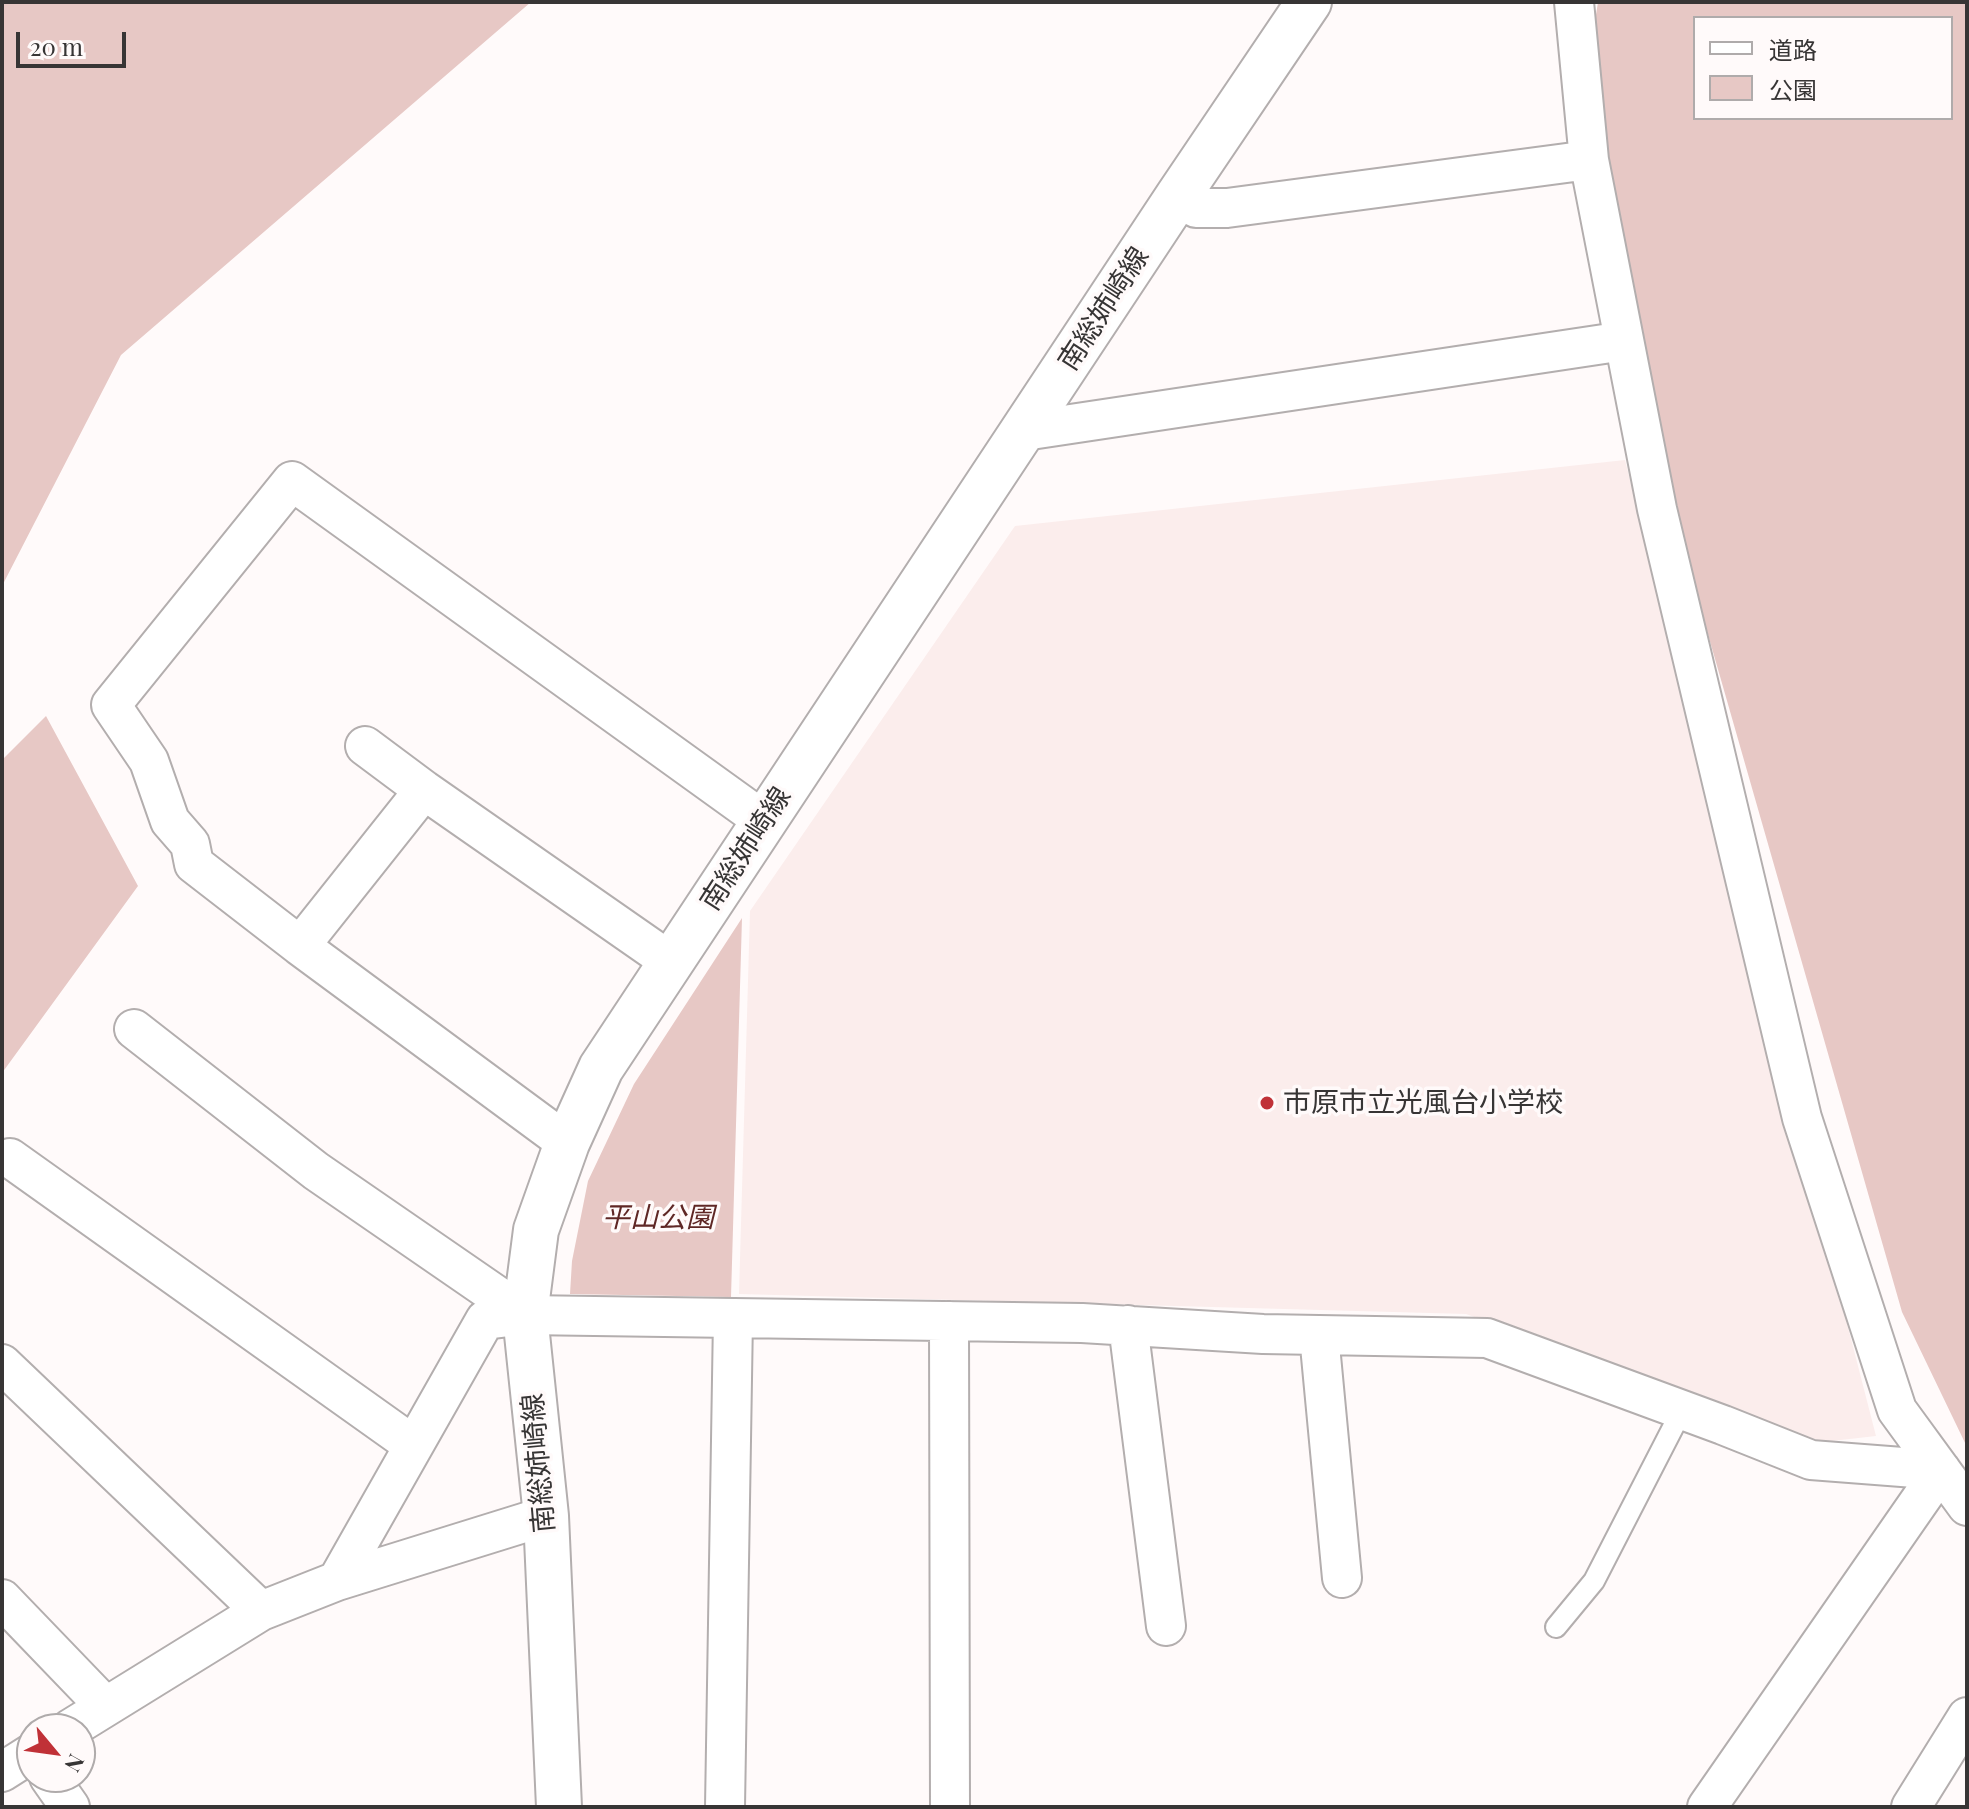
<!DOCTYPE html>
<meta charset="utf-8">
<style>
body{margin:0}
#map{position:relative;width:1969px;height:1809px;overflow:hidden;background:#fffafa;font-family:"Playfair Display","Noto Sans JP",serif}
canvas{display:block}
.frame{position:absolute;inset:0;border:4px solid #373535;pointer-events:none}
.legend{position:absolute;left:1693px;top:16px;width:260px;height:104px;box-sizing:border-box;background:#fffafa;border:2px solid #afabab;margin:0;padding:10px 14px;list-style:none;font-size:24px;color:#373535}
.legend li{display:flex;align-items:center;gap:16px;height:40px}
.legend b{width:40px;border:2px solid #afabab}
.north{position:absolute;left:16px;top:1713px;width:80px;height:80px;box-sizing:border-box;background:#fffafa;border:2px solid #afabab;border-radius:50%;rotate:119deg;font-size:22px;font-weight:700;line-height:32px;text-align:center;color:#373535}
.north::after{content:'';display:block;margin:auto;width:28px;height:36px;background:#c03137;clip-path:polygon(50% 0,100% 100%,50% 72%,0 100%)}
.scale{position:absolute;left:16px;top:32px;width:110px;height:36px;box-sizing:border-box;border:4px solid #373535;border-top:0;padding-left:10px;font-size:24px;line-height:28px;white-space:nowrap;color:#373535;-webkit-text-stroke:6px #fffafa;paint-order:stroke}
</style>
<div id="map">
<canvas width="1969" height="1809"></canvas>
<div class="frame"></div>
<ul class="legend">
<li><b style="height:10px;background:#fff"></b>道路</li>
<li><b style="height:22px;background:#e7c8c5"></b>公園</li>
</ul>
<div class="north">N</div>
<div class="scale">20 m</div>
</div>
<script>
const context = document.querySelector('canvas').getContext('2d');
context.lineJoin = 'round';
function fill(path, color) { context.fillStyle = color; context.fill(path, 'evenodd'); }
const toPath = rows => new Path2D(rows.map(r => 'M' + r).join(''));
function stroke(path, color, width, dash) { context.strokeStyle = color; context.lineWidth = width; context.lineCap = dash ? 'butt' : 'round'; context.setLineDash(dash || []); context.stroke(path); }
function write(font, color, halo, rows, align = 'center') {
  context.font = font + ' "Playfair Display","Noto Sans JP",serif'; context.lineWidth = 7; context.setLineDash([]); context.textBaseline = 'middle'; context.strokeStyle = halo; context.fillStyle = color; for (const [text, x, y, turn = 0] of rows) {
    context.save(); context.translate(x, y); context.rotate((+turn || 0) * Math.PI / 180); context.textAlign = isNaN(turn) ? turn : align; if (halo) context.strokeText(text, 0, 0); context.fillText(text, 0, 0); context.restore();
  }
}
const built = toPath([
 [1625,460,1876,1436,1823,1442,1466,1314,739,1294,750,911,1015,526]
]);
const green = toPath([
 [2,2,531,2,121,355,2,586],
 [1598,2,1967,2,1967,1447,1902,1312,1624,341,1583,98],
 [1695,18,1951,18,1951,118,1695,118],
 [46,716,138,886,2,1073,2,760],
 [742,918,731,1297,570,1294,572,1261,588,1181,634,1084]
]);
const lane = toPath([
 [1556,1627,1594,1581,1682,1410]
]);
const street = toPath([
 [1574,2,1589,160,1657,509,1802,1118,1897,1410,1967,1506],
 [1178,196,1196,208,1227,208,1589,160],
 [1024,431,1624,341],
 [365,746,424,790,671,962],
 [300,946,424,790],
 [134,1029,316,1171,525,1315],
 [567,1143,300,946,194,864,190,844,170,821,149,761,111,705,292,481,764,821],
 [10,1158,413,1445],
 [949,1321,950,1807],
 [1128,1325,1166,1626],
 [1319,1335,1342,1578],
 [2,1364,261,1611],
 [337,1581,485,1320,525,1315,1082,1323,1263,1334,1487,1338,1723,1425,1811,1460,1941,1470],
 [2,1599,105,1706],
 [70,1729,261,1611,337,1581,546,1516],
 [2,1772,32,1753],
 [49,1777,70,1807],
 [725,1807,733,1318],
 [1707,1807,1941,1470],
 [1911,1807,1967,1717]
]);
const secondary = toPath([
 [559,1807,546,1516,525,1315,536,1230,567,1143,601,1068,1178,196,1309,2]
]);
const markers = [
 [1267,1103,8,"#c03137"]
];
const streetNames = [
 ["南総姉崎線",1104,309,-57],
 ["南総姉崎線",746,849,-57],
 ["南総姉崎線",539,1463,-95]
];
const poiNames = [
 ["市原市立光風台小学校",1283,1103]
];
const parkNames = [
 ["平山公園",658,1218]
];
fill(built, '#fbedec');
fill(green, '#e7c8c5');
stroke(lane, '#b3aeae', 24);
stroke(street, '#b3aeae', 42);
stroke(secondary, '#b3aeae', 48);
stroke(lane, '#fff', 20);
stroke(street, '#fff', 38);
stroke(secondary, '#fff', 44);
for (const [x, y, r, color] of markers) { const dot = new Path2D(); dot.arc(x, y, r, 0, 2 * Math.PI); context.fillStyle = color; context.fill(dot); stroke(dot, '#fffafa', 3); }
write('28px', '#373535', '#fffafa', streetNames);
write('28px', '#373535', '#fffafa', poiNames, 'left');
write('italic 28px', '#5f2725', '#fffafa', parkNames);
</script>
